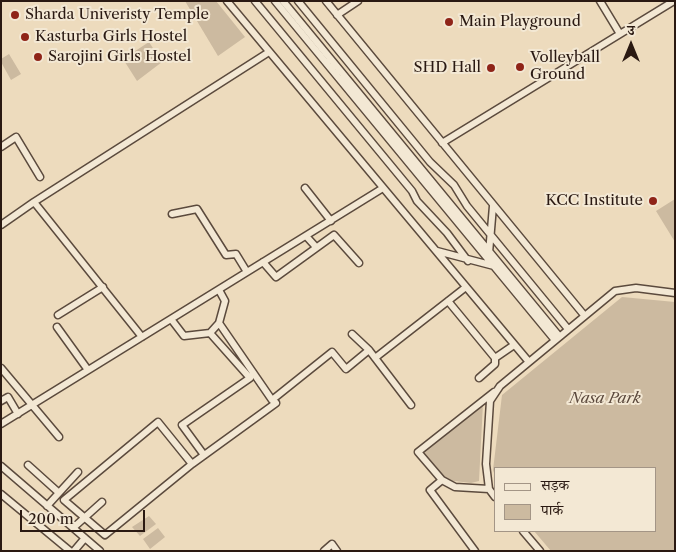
<!DOCTYPE html>
<meta charset="utf-8">
<style>
body{margin:0}
#map{position:relative;width:676px;height:552px;overflow:hidden;background:#eddbbd;font-family:"Libre Caslon Text","Noto Serif Devanagari",serif}
canvas{display:block}
.frame{position:absolute;inset:0;border:2px solid #2a1912;pointer-events:none}
.legend{position:absolute;left:494px;top:467px;width:162px;height:65px;box-sizing:border-box;background:#f3e8d4;border:1px solid #a39586;margin:0;padding:6px 9px;list-style:none;font-size:15px;color:#2a1912}
.legend li{display:flex;align-items:center;gap:10px;height:25px}
.legend b{width:25px;border:1px solid #a39586}
.north{position:absolute;left:606px;top:20px;width:50px;height:50px;-webkit-text-stroke:4px #f3e8d4;paint-order:stroke;rotate:0deg;font-size:14px;font-weight:700;line-height:20px;text-align:center;color:#2a1912}
.north::after{content:'';display:block;margin:auto;width:18px;height:22px;background:#2a1912;clip-path:polygon(50% 0,100% 100%,50% 72%,0 100%)}
.scale{position:absolute;left:20px;top:510px;width:125px;height:22px;box-sizing:border-box;border:2px solid #2a1912;border-top:0;padding-left:6px;font-size:15px;line-height:18px;white-space:nowrap;color:#2a1912;-webkit-text-stroke:4px #f3e8d4;paint-order:stroke}
</style>
<div id="map">
<canvas width="676" height="552"></canvas>
<div class="frame"></div>
<ul class="legend">
<li><b style="height:6px;background:#f3e8d4"></b>सड़क</li>
<li><b style="height:14px;background:#ccbaa0"></b>पार्क</li>
</ul>
<div class="north">उ</div>
<div class="scale">200 m</div>
</div>
<script>
const context = document.querySelector('canvas').getContext('2d');
context.lineJoin = 'round';
function fill(path, color) { context.fillStyle = color; context.fill(path, 'evenodd'); }
const toPath = rows => new Path2D(rows.map(r => 'M' + r).join(''));
function stroke(path, color, width, dash) { context.strokeStyle = color; context.lineWidth = width; context.lineCap = dash ? 'butt' : 'round'; context.setLineDash(dash || []); context.stroke(path); }
function write(font, color, halo, rows, align = 'center') {
  context.font = font + ' "Libre Caslon Text",serif'; context.lineWidth = 4; context.setLineDash([]); context.textBaseline = 'middle'; context.strokeStyle = halo; context.fillStyle = color; for (const [text, x, y, turn = 0] of rows) {
    context.save(); context.translate(x, y); context.rotate((+turn || 0) * Math.PI / 180); context.textAlign = isNaN(turn) ? turn : align; if (halo) context.strokeText(text, 0, 0); context.fillText(text, 0, 0); context.restore();
  }
}
const green = toPath([
 [185,1,216,1,245,37,218,56],
 [149,42,162,62,137,81,123,59],
 [9,54,21,74,11,80,1,62,1,59],
 [675,199,675,242,656,211],
 [622,297,675,302,675,551,551,551,534,531,655,531,655,468,495,468,495,476,493,470,502,395],
 [483,403,479,481,471,483,446,480,423,452],
 [149,516,156,524,140,536,132,527],
 [158,528,165,537,150,549,143,539]
]);
const minor = toPath([
 [227,1,529,362],
 [255,1,412,191,417,201,447,233,468,261],
 [275,1,554,339],
 [283,1,559,336],
 [298,1,430,162,454,185,467,206,568,329],
 [326,1,584,315],
 [600,1,620,34],
 [337,15,358,1],
 [442,143,674,1],
 [1,147,16,137,40,177],
 [305,188,331,221],
 [34,202,142,337],
 [172,214,197,209,226,255,236,254,247,272],
 [1,225,34,202,269,52],
 [306,236,316,247],
 [437,251,494,266],
 [489,253,493,206],
 [263,262,276,277,334,235,359,263],
 [448,301,495,358],
 [58,315,103,287],
 [171,319,184,336,210,333,219,323,225,301,219,290],
 [219,323,272,400,332,352,346,369,369,350,411,405],
 [57,327,88,370],
 [352,334,369,350],
 [375,358,466,287],
 [1,368,59,437],
 [479,378,495,364,495,358,514,345],
 [1,401,8,397,18,414],
 [1,424,383,188],
 [204,455,182,425,250,378,210,333],
 [192,464,158,422,64,500,105,535,192,464,276,403],
 [28,465,58,492],
 [1,466,100,551],
 [442,480,430,490,475,551],
 [489,489,455,487,442,480,418,452,494,392],
 [1,494,70,551],
 [495,497,489,489,486,464,490,401,500,386,615,291,636,288,675,293],
 [47,506,78,472],
 [73,528,102,502],
 [523,531,540,551],
 [74,551,85,538],
 [324,551,332,544,337,551]
]);
const markers = [
 [15,15,5,"#8f2418"],
 [449,22,5,"#8f2418"],
 [25,37,5,"#8f2418"],
 [38,57,5,"#8f2418"],
 [520,67,5,"#8f2418"],
 [491,68,5,"#8f2418"],
 [653,201,5,"#8f2418"]
];
const poiNames = [
 ["Sharda Univeristy Temple",25,15],
 ["Main Playground",459,22],
 ["Kasturba Girls Hostel",35,37],
 ["Sarojini Girls Hostel",48,57],
 ["Volleyball",530,58],
 ["Ground",530,75],
 ["SHD Hall",481,68,"right"],
 ["KCC Institute",643,201,"right"]
];
const parkNames = [
 ["Nasa Park",605,399]
];
fill(green, '#ccbaa0');
stroke(minor, '#5b4a3d', 9);
stroke(minor, '#f3e8d4', 6);
for (const [x, y, r, color] of markers) { const dot = new Path2D(); dot.arc(x, y, r, 0, 2 * Math.PI); context.fillStyle = color; context.fill(dot); stroke(dot, '#f3e8d4', 2); }
write('15px', '#2a1912', '#f3e8d4', poiNames, 'left');
write('italic 15px', '#5b493d', '#f3e8d4', parkNames);
</script>
